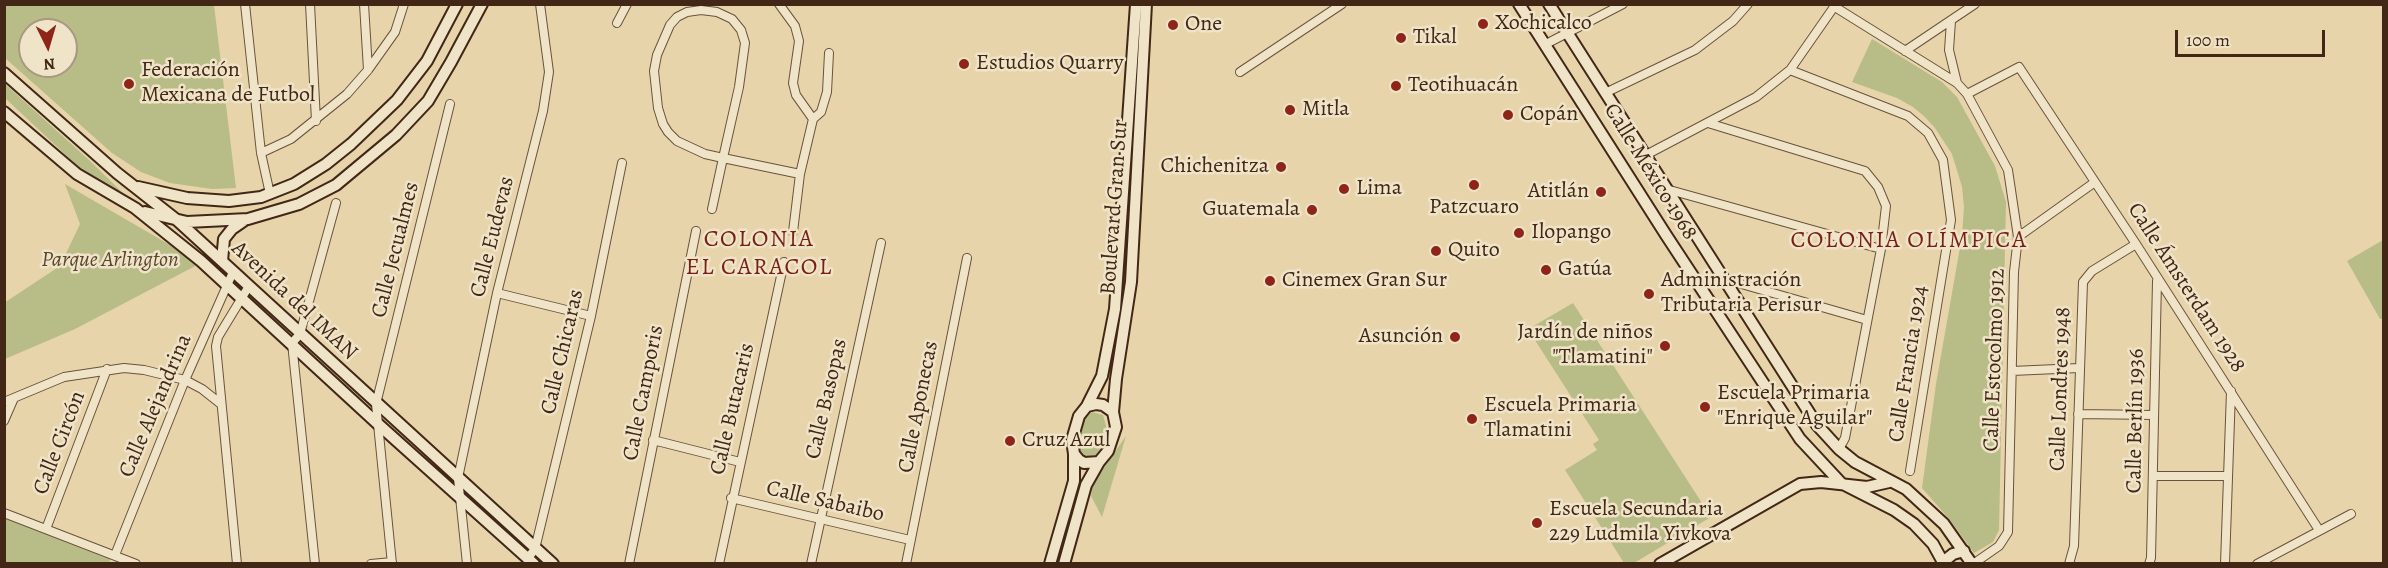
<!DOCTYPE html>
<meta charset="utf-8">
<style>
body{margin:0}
#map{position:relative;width:2388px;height:568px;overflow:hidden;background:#e7d4ab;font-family:Alegreya,serif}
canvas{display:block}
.frame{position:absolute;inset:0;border:6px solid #422716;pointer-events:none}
.north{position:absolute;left:18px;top:18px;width:60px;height:60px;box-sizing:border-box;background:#efe3c8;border:2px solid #aa9881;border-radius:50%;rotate:175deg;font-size:16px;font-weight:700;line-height:24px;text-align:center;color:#422716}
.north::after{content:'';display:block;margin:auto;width:21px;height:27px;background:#8f2418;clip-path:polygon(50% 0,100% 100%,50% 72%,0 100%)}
.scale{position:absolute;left:2175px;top:30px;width:150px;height:27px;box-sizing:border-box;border:3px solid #422716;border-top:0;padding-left:8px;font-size:18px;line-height:21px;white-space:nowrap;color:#422716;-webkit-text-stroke:4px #efe3c8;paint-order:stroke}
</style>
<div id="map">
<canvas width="2388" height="568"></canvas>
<div class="frame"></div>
<div class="north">N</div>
<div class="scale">100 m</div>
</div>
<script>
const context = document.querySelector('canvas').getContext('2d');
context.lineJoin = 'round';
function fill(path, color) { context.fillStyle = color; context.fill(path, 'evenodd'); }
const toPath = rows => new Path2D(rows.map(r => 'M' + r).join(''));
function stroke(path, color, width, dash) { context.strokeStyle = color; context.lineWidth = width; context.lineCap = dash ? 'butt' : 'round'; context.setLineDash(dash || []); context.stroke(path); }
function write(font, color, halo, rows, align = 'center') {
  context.font = font + ' Alegreya,serif'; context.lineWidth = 5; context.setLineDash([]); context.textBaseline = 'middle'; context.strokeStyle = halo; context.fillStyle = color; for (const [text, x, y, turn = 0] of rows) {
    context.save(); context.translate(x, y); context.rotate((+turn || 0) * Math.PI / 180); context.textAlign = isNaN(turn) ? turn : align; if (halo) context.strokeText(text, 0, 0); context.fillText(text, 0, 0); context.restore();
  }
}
const green = toPath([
 [5,4,214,5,236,188,212,189,170,183,141,172,112,153,5,58],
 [30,30,66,30,66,66,30,66],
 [1872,39,1942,82,1957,97,1995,166,2006,202,1999,530,1993,542,1974,553,1950,520,1922,488,1936,384,1962,236,1964,207,1962,187,1952,154,1935,128,1925,117,1913,107,1897,98,1852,82],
 [4,83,89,160,130,200,84,172,5,98],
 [65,184,201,263,75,329,5,359,4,303,60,266,80,224],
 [2383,240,2383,319,2380,319,2347,261],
 [1573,303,1711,517,1634,563,1624,563,1565,470,1597,450,1593,444,1599,440,1533,337,1527,340,1524,337,1525,331],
 [1092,412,1103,415,1106,426,1103,444,1096,455,1086,457,1080,451,1078,441,1082,421],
 [1126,436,1102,517,1091,496,1093,483],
 [4,517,111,557,109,563,5,563]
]);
const street = toPath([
 [245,4,261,153,270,194],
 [310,4,316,121],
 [364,4,368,70],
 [779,4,795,26,799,41,793,83,796,95,813,119],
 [1835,7,1957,83,1967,94,2008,170,2018,237,2014,272,2008,532,1999,546,1973,564],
 [1951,21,1949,50,1957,83],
 [617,23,627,4],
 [1546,44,1623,4],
 [1905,51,1975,4],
 [1790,70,1908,116,1928,133,1943,160,1951,220,1910,471],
 [1240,72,1342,4],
 [1605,93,1695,50,1733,21,1748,4],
 [1967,94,2019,67,2136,244,2319,530],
 [813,119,821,112,827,92,829,53],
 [1708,123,1865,171,1878,187,1886,206,1881,249,1845,438,1839,449],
 [261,153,291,139,347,94,368,70,395,32,404,4],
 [1644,156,1756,97,1790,70,1836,4],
 [1666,189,1881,249],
 [712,209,723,158,739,87,745,43,741,30,732,19,717,12,701,10,687,12,677,17,670,25,657,55,654,71,658,108,663,124,668,132,677,141,705,154,723,158,800,174],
 [793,232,800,174,813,119],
 [2018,237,2095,182],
 [1724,279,1867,320],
 [497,293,591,316],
 [2012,371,2079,368],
 [4,402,64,377,124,368,144,370,185,380,202,389,221,404],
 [2078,414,2154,415],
 [4,421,14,398],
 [653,440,740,462],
 [2153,476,2228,476],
 [731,498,910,540],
 [4,513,136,564],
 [46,529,107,369],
 [115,555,185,380,233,272],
 [528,558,535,549,591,316,622,163],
 [237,564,216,346,218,337,249,286],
 [315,564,292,343,300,334,336,203],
 [371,564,392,562],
 [392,564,376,404,450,104],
 [467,564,458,478,497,293,543,111,549,72,540,4],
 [629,564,696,231],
 [719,564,784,262],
 [811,564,881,243],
 [906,564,967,258],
 [2069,564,2074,546,2083,282,2092,271,2136,244],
 [2149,564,2151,558,2157,281],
 [2225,564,2231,391],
 [2257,564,2351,514]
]);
const secondary = toPath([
 [1519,4,1666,235,1800,439,1841,483,1894,510,1914,524,1933,544,1944,564],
 [1549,4,1817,425,1839,449,1855,462,1906,489,1944,524,1972,564],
 [4,73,117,173,178,221,553,564],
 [4,112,77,174,135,208,201,261,378,424,534,564],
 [138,187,187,198,229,201,261,197,294,184,326,164,351,144,397,100,427,61,457,4],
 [145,212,187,222,248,219,299,204,336,185,396,135,428,101,451,62,482,4],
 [222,261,224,239,232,229,245,220],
 [1087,406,1102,376,1115,309,1136,4],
 [1113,412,1103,405,1096,404,1087,406,1079,416,1072,440,1074,454,1079,460,1084,463,1099,462,1108,451,1116,427,1113,412,1116,379,1131,282,1146,4],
 [1943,562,1953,554,1964,551],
 [1050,564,1074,481,1074,454],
 [1064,564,1086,485,1099,462],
 [1660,564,1800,484,1821,482,1867,487,1889,482]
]);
const markers = [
 [1483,24,6,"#8f2418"],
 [1173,25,6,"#8f2418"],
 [1401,38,6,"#8f2418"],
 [964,64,6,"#8f2418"],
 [129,84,6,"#8f2418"],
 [1396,86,6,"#8f2418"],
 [1290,110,6,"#8f2418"],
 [1508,115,6,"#8f2418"],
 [1281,167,6,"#8f2418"],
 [1474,185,6,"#8f2418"],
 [1344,189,6,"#8f2418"],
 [1601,192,6,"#8f2418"],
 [1312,210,6,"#8f2418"],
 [1519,233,6,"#8f2418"],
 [1436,251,6,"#8f2418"],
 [1546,270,6,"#8f2418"],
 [1270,281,6,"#8f2418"],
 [1649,294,6,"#8f2418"],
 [1455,337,6,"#8f2418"],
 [1665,346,6,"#8f2418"],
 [1705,407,6,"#8f2418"],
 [1472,419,6,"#8f2418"],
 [1010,441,6,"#8f2418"],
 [1537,523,6,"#8f2418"]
];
const poiNames = [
 ["Xochicalco",1495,24],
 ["One",1185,25],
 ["Tikal",1413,38],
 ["Estudios Quarry",976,64],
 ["Federación",141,71],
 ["Mexicana de Futbol",141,96],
 ["Teotihuacán",1408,86],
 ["Mitla",1302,110],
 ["Copán",1520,115],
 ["Chichenitza",1269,167,"right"],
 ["Lima",1356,189],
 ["Atitlán",1589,192,"right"],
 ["Patzcuaro",1474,208,"center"],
 ["Guatemala",1300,210,"right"],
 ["Ilopango",1531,233],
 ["Quito",1448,251],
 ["Gatúa",1558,270],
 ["Cinemex Gran Sur",1282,281],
 ["Administración",1661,281],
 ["Tributaria Perisur",1661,306],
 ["Jardín de niños",1653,333,"right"],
 ["\"Tlamatini\"",1653,358,"right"],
 ["Asunción",1443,337,"right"],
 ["Escuela Primaria",1717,394],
 ["\"Enrique Aguilar\"",1717,419],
 ["Escuela Primaria",1484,406],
 ["Tlamatini",1484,431],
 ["Cruz Azul",1022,441],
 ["Escuela Secundaria",1549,510],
 ["229 Ludmila Yivkova",1549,535]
];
const streetNames = [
 ["Calle México 1968",1650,172,58],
 ["Boulevard Gran Sur",1115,207,-86],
 ["Calle Eudevas",493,237,-76],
 ["Calle Jecualmes",396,250,-76],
 ["Calle Ámsterdam 1928",2186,288,57],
 ["Avenida del IMAN",294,301,43],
 ["Calle Chicaras",563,352,-77],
 ["Calle Estocolmo 1912",1995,360,-88],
 ["Calle Francia 1924",1909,364,-81],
 ["Calle Londres 1948",2061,389,-88],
 ["Calle Camporis",644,393,-79],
 ["Calle Basopas",827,399,-77],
 ["Calle Alejandrina",156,406,-67],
 ["Calle Aponecas",919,407,-79],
 ["Calle Butacaris",733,409,-77],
 ["Calle Berlín 1936",2136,421,-89],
 ["Calle Circón",60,443,-69],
 ["Calle Sabaibo",825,502,13]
];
const parkNames = [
 ["Parque Arlington",110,261]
];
const neighbourhoodNames = [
 ["COLONIA",759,240],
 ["EL CARACOL",759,268],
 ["COLONIA OLÍMPICA",1909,241]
];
fill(green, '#b8bc87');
stroke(street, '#6b523b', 10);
stroke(secondary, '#422716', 14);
stroke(street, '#efe3c8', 8);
stroke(secondary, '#efe3c8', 10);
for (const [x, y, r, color] of markers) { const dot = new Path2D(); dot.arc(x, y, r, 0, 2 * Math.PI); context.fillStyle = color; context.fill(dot); stroke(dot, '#efe3c8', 2); }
write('22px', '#422716', '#efe3c8', poiNames, 'left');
write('22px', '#422716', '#efe3c8', streetNames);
write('italic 22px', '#5a452d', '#efe3c8', parkNames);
context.letterSpacing = '1.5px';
write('24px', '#7a1f14', '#efe3c8', neighbourhoodNames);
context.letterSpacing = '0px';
</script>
